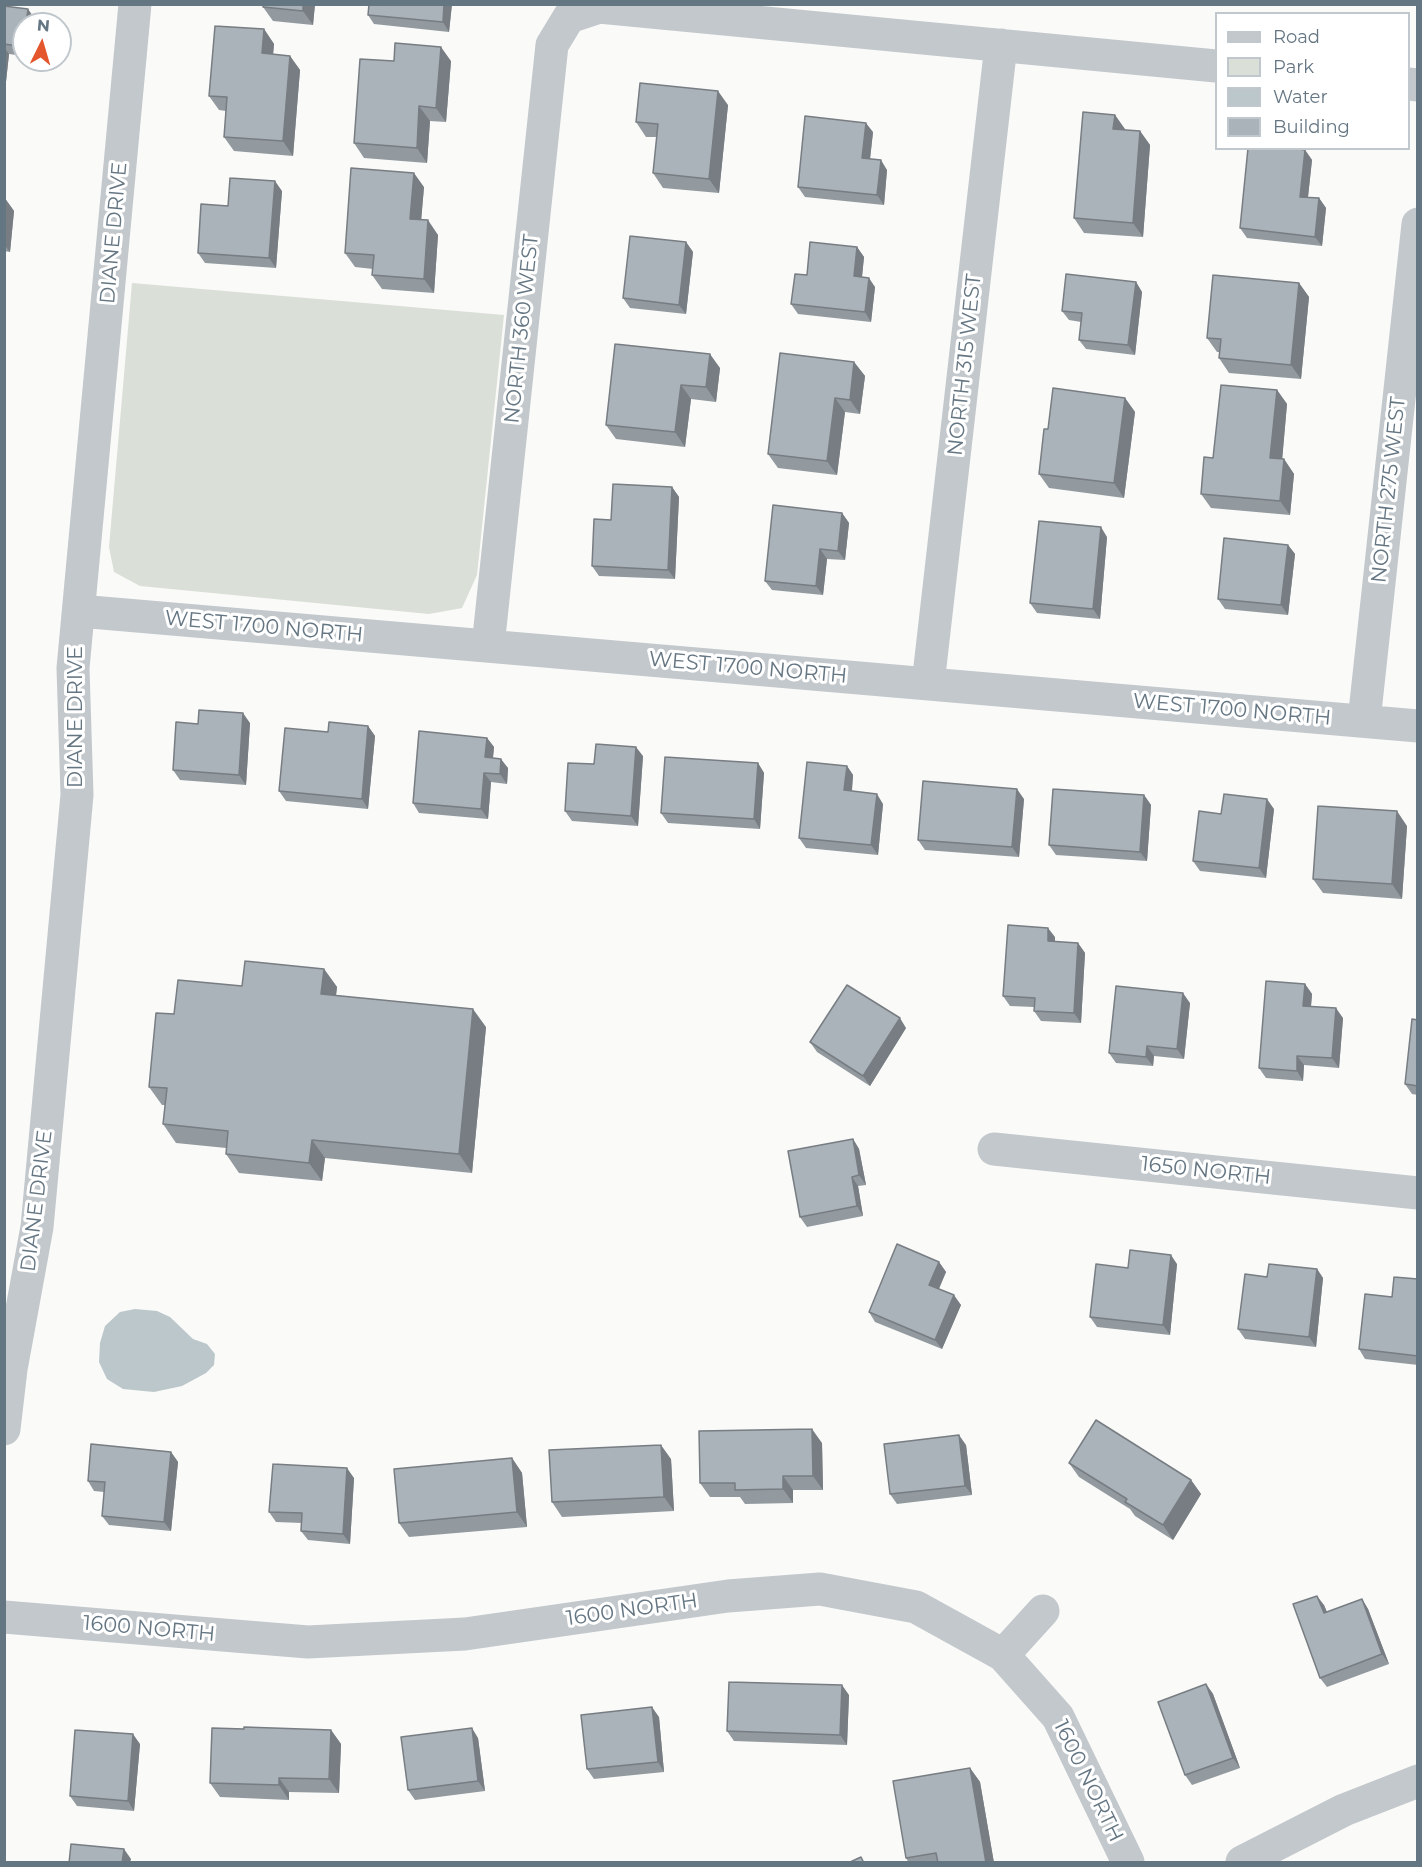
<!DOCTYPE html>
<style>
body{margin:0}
#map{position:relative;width:1422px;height:1867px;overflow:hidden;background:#fafaf8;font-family:Montserrat,sans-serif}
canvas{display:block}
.frame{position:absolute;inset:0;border:6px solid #657683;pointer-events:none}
.legend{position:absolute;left:1215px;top:12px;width:195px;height:138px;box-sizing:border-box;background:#fff;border:2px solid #c1c8cd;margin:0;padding:8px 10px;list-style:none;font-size:18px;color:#657683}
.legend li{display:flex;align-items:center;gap:12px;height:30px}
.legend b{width:30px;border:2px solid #c1c8cd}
.north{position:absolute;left:12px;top:12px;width:60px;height:60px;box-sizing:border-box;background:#fff;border:2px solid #c1c8cd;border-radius:50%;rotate:5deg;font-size:16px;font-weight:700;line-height:24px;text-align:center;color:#657683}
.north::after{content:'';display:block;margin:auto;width:21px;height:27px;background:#e4572e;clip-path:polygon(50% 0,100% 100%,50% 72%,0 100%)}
</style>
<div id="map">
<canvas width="1422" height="1867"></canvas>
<div class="frame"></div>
<ul class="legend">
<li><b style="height:8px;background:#c3c8cc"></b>Road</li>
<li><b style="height:16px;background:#dadfd7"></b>Park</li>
<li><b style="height:16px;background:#bbc7cb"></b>Water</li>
<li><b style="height:16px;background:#aab3b9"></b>Building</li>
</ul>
<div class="north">N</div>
</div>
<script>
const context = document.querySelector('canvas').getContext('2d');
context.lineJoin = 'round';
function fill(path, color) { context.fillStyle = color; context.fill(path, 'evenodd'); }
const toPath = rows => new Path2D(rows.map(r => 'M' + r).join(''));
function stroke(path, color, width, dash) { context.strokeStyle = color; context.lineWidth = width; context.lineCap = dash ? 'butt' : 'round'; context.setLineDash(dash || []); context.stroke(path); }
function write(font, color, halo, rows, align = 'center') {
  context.font = font + ' Montserrat,sans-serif'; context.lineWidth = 6; context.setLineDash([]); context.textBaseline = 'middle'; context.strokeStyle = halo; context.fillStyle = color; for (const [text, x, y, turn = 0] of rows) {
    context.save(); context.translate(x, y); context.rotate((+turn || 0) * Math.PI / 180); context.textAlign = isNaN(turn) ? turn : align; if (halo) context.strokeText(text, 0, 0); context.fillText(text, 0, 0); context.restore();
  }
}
const green = toPath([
 [132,283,504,315,477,575,462,608,429,614,140,586,114,572,109,547]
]);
const water = toPath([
 [135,1309,157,1311,170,1317,193,1339,207,1344,215,1354,214,1365,206,1373,182,1386,154,1392,123,1389,107,1379,99,1362,100,1343,105,1326,120,1312]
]);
const minor = toPath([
 [1408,84,1418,85],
 [79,611,1418,726],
 [488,646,552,45,569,17,599,7,1216,66],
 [928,684,1001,45],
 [1364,721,1418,224],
 [994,1149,1418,1193],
 [4,1429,11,1369,37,1227,77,795,73,668,135,4],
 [4,1617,308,1642,465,1634,728,1596,820,1589,916,1607,1003,1655,1058,1717,1128,1862],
 [1003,1655,1043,1611],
 [1242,1862,1344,1810,1418,1781]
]);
const wall = toPath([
 [264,4,315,4,313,25,273,21,263,7],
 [369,4,452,4,449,32,374,24,368,15],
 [4,6,35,19,24,24,24,56,9,54,5,91,4,91],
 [264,29,274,44,273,54,290,56,300,70,293,156,234,151,224,137,226,111,219,110,209,96],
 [394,61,451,61,446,122,430,121,427,163,364,158,354,143],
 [728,105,719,193,663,188,653,173,657,137,646,137,636,122],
 [1115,115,1125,130,1140,131,1150,145,1143,237,1084,233,1074,218],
 [873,132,870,159,887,170,884,205,805,197,798,187],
 [1305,150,1312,160,1308,197,1319,198,1326,208,1322,246,1247,238,1240,228],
 [424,187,421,220,438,235,434,293,382,289,372,275,373,269,355,267,345,253],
 [282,191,276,268,205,263,198,253,228,206],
 [4,197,14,211,10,252,4,251],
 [686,242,693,252,686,314,630,308,623,298],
 [857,247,864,257,862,277,875,287,871,322,798,314,791,304,807,275],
 [1136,282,1142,292,1135,355,1086,349,1079,340,1081,322,1069,320,1062,311],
 [1299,283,1309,297,1301,379,1229,373,1219,358,1220,352,1217,352,1207,338],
 [615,344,720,368,716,402,691,399,685,447,616,439,606,425],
 [854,362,865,376,860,414,845,412,837,475,778,468,768,454],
 [1277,390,1287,404,1282,459,1284,459,1294,474,1290,515,1211,508,1201,494,1213,458],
 [1125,398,1135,412,1124,498,1049,488,1039,474,1048,429],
 [672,487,679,497,675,579,599,576,592,566],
 [842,513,849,523,845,560,827,559,823,595,772,590,765,581],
 [1107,537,1100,619,1037,613,1030,603],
 [1288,545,1295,554,1288,615,1225,609,1218,599],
 [250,723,246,785,180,780,173,770],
 [368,726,375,736,368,809,286,801,279,791,328,732],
 [487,738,494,747,493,758,508,768,507,784,491,782,488,819,419,813,413,803],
 [643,756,638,826,572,821,565,811,594,764],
 [758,763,764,773,760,829,668,823,661,813],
 [847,766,853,775,852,791,883,804,878,855,806,848,799,838],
 [1144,795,1151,805,1147,861,1056,855,1049,845],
 [1024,799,1019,857,925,850,918,840],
 [1274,809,1266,878,1200,871,1193,861,1221,814],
 [1407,826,1402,899,1323,893,1313,879],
 [1055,937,1055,942,1078,943,1085,953,1081,1023,1041,1021,1034,1011,1034,1007,1010,1006,1003,996],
 [324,969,337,987,336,995,486,1027,472,1173,325,1158,322,1181,239,1173,226,1154,226,1148,176,1143,163,1124,165,1105,162,1105,149,1087,174,1014,242,986],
 [1305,984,1312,994,1311,1007,1343,1018,1339,1068,1304,1065,1303,1081,1266,1078,1259,1068],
 [1190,1003,1184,1059,1154,1056,1153,1066,1116,1063,1109,1053],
 [1418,1020,1418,1095,1412,1094,1405,1084],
 [906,1028,870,1086,817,1052,810,1042],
 [853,1139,859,1149,866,1185,858,1186,863,1216,807,1227,800,1217],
 [939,1262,946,1272,939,1289,961,1305,942,1349,875,1322,869,1312],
 [1177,1264,1170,1335,1097,1327,1090,1317,1128,1268],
 [1317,1269,1323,1278,1316,1347,1245,1339,1238,1329,1267,1277],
 [1418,1279,1418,1365,1365,1359,1359,1349,1392,1297],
 [822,1443,823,1490,793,1490,793,1503,745,1504,740,1497,710,1497,700,1483],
 [966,1445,972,1495,897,1504,890,1494],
 [171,1452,178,1462,171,1531,109,1525,102,1516,104,1492,94,1491,88,1481],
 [512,1458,522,1473,527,1527,409,1537,399,1523],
 [671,1459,674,1511,562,1517,552,1502],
 [1069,1463,1191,1480,1201,1494,1173,1540,1135,1516,1130,1509,1079,1477],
 [354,1478,350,1544,308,1540,301,1531,302,1523,276,1522,269,1512],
 [1362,1599,1368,1609,1389,1664,1327,1687,1320,1678,1324,1605,1327,1612],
 [1206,1684,1213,1694,1240,1768,1192,1785,1185,1775],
 [849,1695,847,1745,734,1741,727,1731],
 [659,1717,664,1772,594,1779,587,1769],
 [244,1729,331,1730,341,1744,339,1793,289,1792,289,1800,220,1797,210,1783],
 [478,1738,485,1791,415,1800,408,1790],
 [140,1744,134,1811,77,1806,70,1796],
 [970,1768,980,1782,994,1863,909,1863,906,1858]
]);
const shadedWall = toPath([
 [303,4,315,4,313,25,303,11],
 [444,4,452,4,449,32,443,22],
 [28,9,35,19,34,24,26,24],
 [264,29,274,44,272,67,262,53],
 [4,47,9,54,5,91,4,90],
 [441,47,451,61,446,122,436,108],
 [290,56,300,70,293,156,283,141],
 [718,91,728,105,719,193,709,179],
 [419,106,430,121,427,163,417,148],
 [1115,115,1125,129,1123,143,1113,129],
 [866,123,873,132,869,168,862,158],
 [1140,131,1150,145,1143,237,1133,223],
 [1305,150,1312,160,1307,206,1300,197],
 [881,160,887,170,884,205,877,195],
 [414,173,424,187,420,234,410,219],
 [275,181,282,191,276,268,269,258],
 [4,197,14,211,10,252,4,244],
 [1319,198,1326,208,1322,246,1315,237],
 [428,220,438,235,434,293,424,279],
 [686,242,693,252,686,314,679,305],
 [857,247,864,257,861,286,854,276],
 [869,278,875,287,871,322,865,312],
 [1136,282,1142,292,1135,355,1128,345],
 [1299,283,1309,297,1301,379,1291,365],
 [710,354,720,368,716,402,706,387],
 [854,362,865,376,860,414,850,400],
 [681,385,691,399,685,447,675,432],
 [1277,390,1287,404,1281,473,1270,458],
 [835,398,845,412,837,475,827,461],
 [1125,398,1135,412,1124,498,1114,483],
 [1284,459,1294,474,1290,515,1280,501],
 [672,487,679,497,675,579,668,570],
 [842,513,849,523,845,560,838,551],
 [1101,527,1107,537,1100,619,1093,609],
 [1288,545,1295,554,1288,615,1281,605],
 [820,549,827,559,823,595,816,586],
 [243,713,250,723,246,785,239,775],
 [368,726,375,736,368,809,362,799],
 [487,738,494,747,492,767,485,757],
 [636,747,643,756,638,826,631,816],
 [501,759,508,768,507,784,500,774],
 [758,763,764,773,760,829,754,819],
 [847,766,853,775,851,800,844,790],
 [484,773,491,782,488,819,481,809],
 [1017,789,1024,799,1019,857,1012,847],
 [877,794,883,804,878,855,871,845],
 [1144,795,1151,805,1147,861,1140,852],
 [1267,799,1274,809,1266,878,1259,868],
 [1397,811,1407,826,1402,899,1392,884],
 [1048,928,1055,937,1055,951,1048,941],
 [1078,943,1085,953,1081,1023,1074,1013],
 [324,969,337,987,334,1012,321,994],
 [1305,984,1312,994,1310,1016,1303,1006],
 [1183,993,1190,1003,1184,1059,1177,1049],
 [1336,1008,1343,1018,1339,1068,1332,1058],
 [473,1009,486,1027,472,1173,459,1154],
 [900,1018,906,1028,870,1086,863,1076],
 [1147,1046,1154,1056,1153,1066,1146,1057],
 [1297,1056,1304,1065,1303,1081,1297,1071],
 [853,1139,859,1149,866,1185,859,1175],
 [312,1140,325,1158,322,1181,309,1163],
 [852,1177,858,1186,863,1216,857,1206],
 [1171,1255,1177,1264,1170,1335,1163,1325],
 [939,1262,946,1272,936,1295,929,1285],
 [1317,1269,1323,1278,1316,1347,1309,1337],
 [954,1295,961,1305,942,1349,935,1340],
 [812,1429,822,1443,823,1490,813,1476],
 [959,1435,966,1445,972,1495,965,1486],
 [661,1445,671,1459,674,1511,664,1497],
 [171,1452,178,1462,171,1531,164,1522],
 [512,1458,522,1473,527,1527,517,1512],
 [347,1468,354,1478,350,1544,343,1534],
 [783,1476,793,1490,793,1503,783,1489],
 [1191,1480,1201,1494,1173,1540,1163,1525],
 [1317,1596,1324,1605,1331,1623,1324,1613],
 [1362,1599,1368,1609,1389,1664,1382,1654],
 [1206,1684,1213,1694,1240,1768,1233,1758],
 [842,1685,849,1695,847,1745,840,1735],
 [652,1707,659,1717,664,1772,658,1762],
 [472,1728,478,1738,485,1791,478,1781],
 [331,1730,341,1744,339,1793,329,1779],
 [133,1734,140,1744,134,1811,128,1801],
 [970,1768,980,1782,994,1863,986,1863],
 [279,1778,289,1792,289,1800,279,1785],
 [124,1849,131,1859,130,1863,122,1863]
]);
const building = toPath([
 [264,4,303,4,303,11,263,7,264,4],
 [369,4,444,4,443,22,368,15,369,4],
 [4,6,28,9,26,24,24,24,24,47,4,44,4,6],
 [215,26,264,29,262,53,290,56,283,141,224,137,227,97,209,96,215,26],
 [395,43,441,47,436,108,419,106,417,148,354,143,360,59,394,61,395,43],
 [640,83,718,91,709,179,653,173,658,124,636,122,640,83],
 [1083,112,1115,115,1113,129,1140,131,1133,223,1074,218,1083,112],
 [805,116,866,123,862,158,881,160,877,195,798,187,805,116],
 [1248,148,1293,148,1305,150,1300,197,1319,198,1315,237,1240,228,1248,148],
 [351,168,414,173,410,219,428,220,424,279,372,275,374,255,345,253,351,168],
 [230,178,275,181,269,258,198,253,201,204,228,206,230,178],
 [630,236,686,242,679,305,623,298,630,236],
 [810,242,857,247,854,276,869,278,865,312,791,304,795,274,807,275,810,242],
 [1066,274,1136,282,1128,345,1079,340,1082,313,1062,311,1066,274],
 [1213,275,1299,283,1291,365,1219,358,1221,339,1207,338,1213,275],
 [615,344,710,354,706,387,681,385,675,432,606,425,615,344],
 [780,353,854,362,850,400,835,398,827,461,768,454,780,353],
 [1221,385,1277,390,1270,458,1284,459,1280,501,1201,494,1204,457,1213,458,1221,385],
 [1053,388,1125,398,1114,483,1039,474,1044,429,1048,429,1053,388],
 [613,484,672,487,668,570,592,566,594,519,611,520,613,484],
 [773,505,842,513,838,551,820,549,816,586,765,581,773,505],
 [1039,521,1101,527,1093,609,1030,603,1039,521],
 [1224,538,1288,545,1281,605,1218,599,1224,538],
 [199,710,243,713,239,775,173,770,176,722,198,724,199,710],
 [329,722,368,726,362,799,279,791,285,728,328,732,329,722],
 [419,731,487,738,485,757,501,759,500,774,484,773,481,809,413,803,419,731],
 [596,744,636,747,631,816,565,811,568,763,594,764,596,744],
 [665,757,758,763,754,819,661,813,665,757],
 [807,762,847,766,844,790,877,794,871,845,799,838,807,762],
 [923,781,1017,789,1012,847,918,840,923,781],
 [1053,789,1144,795,1140,852,1049,845,1053,789],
 [1224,794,1267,799,1259,868,1193,861,1199,811,1221,814,1224,794],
 [1318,806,1397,811,1392,884,1313,879,1318,806],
 [1008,925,1048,928,1048,941,1078,943,1074,1013,1034,1011,1035,998,1003,996,1008,925],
 [245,961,324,969,321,994,473,1009,459,1154,312,1140,309,1163,226,1154,228,1131,163,1124,167,1088,149,1087,156,1013,174,1014,178,980,242,986,245,961],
 [1266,981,1305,984,1303,1006,1336,1008,1332,1058,1297,1056,1297,1071,1259,1068,1266,981],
 [847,985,900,1018,863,1076,810,1042,847,985],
 [1116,986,1183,993,1177,1049,1147,1046,1146,1057,1109,1053,1116,986],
 [1412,1019,1418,1020,1418,1086,1405,1084,1412,1019],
 [853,1139,859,1175,852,1177,857,1206,800,1217,788,1151,853,1139],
 [897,1244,939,1262,929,1285,954,1295,935,1340,869,1312,897,1244],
 [1130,1250,1171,1255,1163,1325,1090,1317,1096,1264,1128,1268,1130,1250],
 [1269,1264,1317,1269,1309,1337,1238,1329,1245,1274,1267,1277,1269,1264],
 [1394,1277,1418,1279,1418,1356,1359,1349,1365,1294,1392,1297,1394,1277],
 [1096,1420,1191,1480,1163,1525,1125,1502,1127,1499,1069,1463,1096,1420],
 [812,1429,813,1476,783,1476,783,1489,735,1490,735,1483,700,1483,699,1431,812,1429],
 [959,1435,965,1486,890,1494,884,1444,959,1435],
 [91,1444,171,1452,164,1522,102,1516,105,1482,88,1481,91,1444],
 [661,1445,664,1497,552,1502,549,1450,661,1445],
 [512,1458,517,1512,399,1523,394,1469,512,1458],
 [273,1464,347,1468,343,1534,301,1531,302,1513,269,1512,273,1464],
 [1317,1596,1324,1613,1362,1599,1382,1654,1320,1678,1293,1604,1317,1596],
 [729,1682,842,1685,840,1735,727,1731,729,1682],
 [1206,1684,1233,1758,1185,1775,1158,1702,1206,1684],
 [652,1707,658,1762,587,1769,581,1715,652,1707],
 [244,1727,331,1730,329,1779,279,1778,279,1785,210,1783,212,1728,244,1729,244,1727],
 [472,1728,478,1781,408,1790,401,1737,472,1728],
 [75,1730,133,1734,128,1801,70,1796,75,1730],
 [970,1768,986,1863,938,1863,936,1853,906,1858,893,1781,970,1768],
 [71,1844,124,1849,122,1863,69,1863,71,1844],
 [861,1857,864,1863,848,1863,861,1857]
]);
const streetNames = [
 ["DIANE DRIVE",114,233,-85],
 ["NORTH 360 WEST",522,329,-84],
 ["NORTH 315 WEST",965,365,-84],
 ["NORTH 275 WEST",1389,490,-84],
 ["WEST 1700 NORTH",264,627,5],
 ["WEST 1700 NORTH",748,668,5],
 ["WEST 1700 NORTH",1232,710,5],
 ["DIANE DRIVE",76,717,-90],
 ["1650 NORTH",1206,1171,6],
 ["DIANE DRIVE",37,1201,-83],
 ["1600 NORTH",632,1610,-8],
 ["1600 NORTH",149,1629,5],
 ["1600 NORTH",1088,1781,64]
];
fill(green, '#dadfd7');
fill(water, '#bbc7cb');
stroke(minor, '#c3c8cc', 33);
fill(wall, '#929a9f');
fill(shadedWall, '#777d82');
fill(building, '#aab3b9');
stroke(building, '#777d82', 1.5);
write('21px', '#657683', '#fff', streetNames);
</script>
